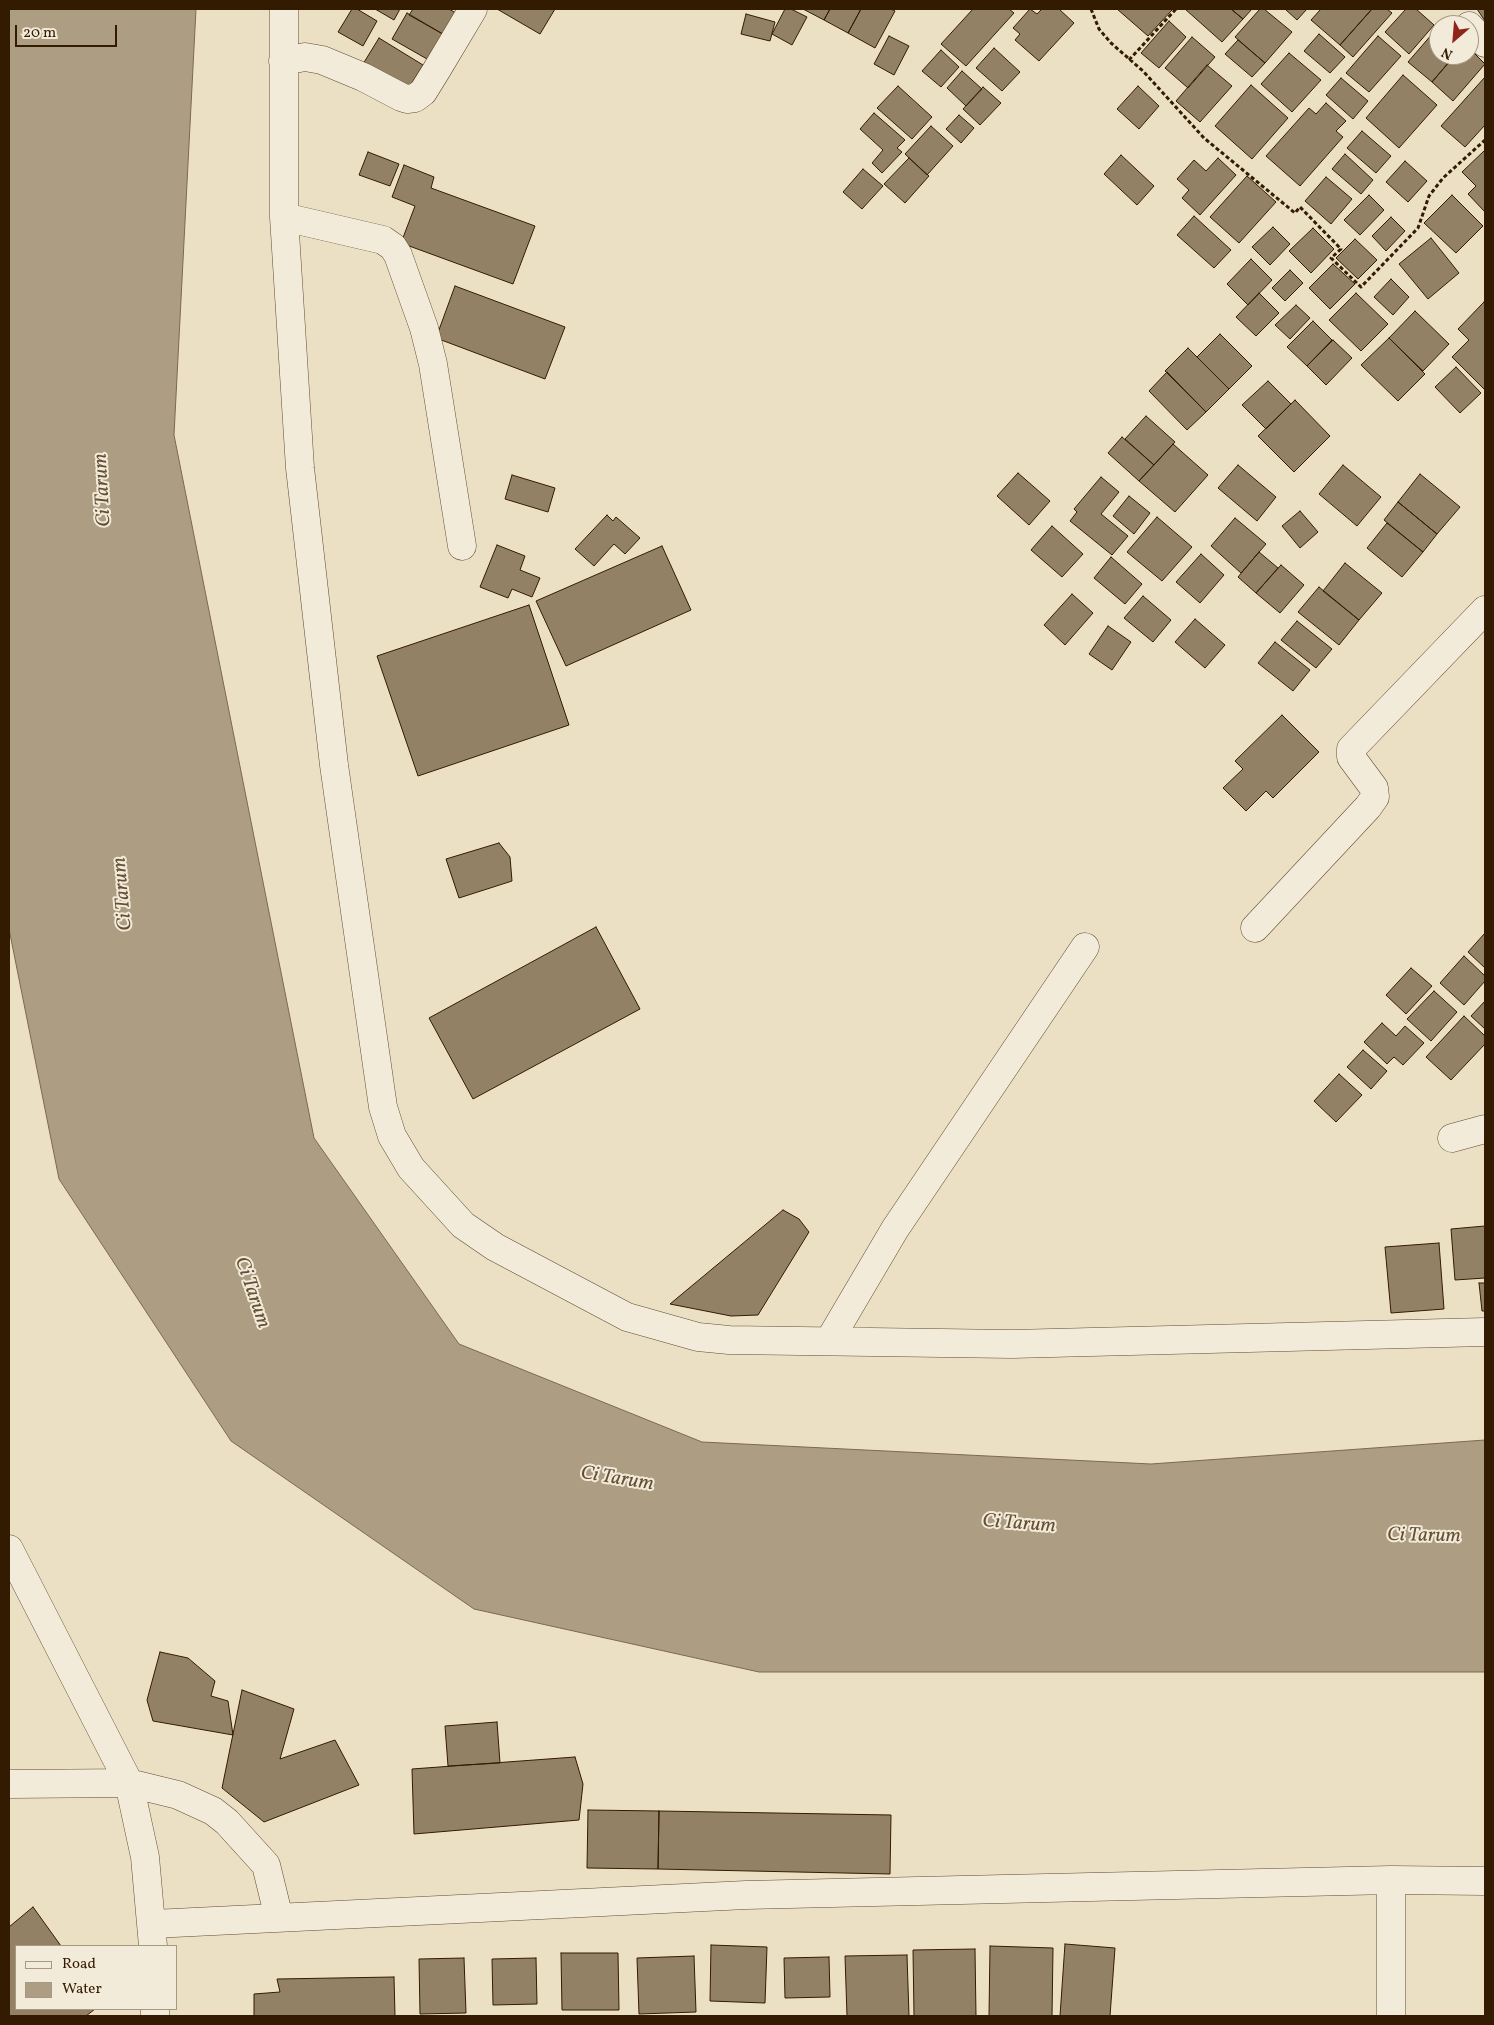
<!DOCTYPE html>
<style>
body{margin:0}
#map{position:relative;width:1494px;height:2025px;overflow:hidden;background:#ece0c4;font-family:Vollkorn,serif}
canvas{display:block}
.frame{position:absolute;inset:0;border:10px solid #331b01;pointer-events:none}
.legend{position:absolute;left:15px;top:1945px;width:162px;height:65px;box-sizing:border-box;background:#f3ebd9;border:1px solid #a69883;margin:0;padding:6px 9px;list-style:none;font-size:15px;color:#331b01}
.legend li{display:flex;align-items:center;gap:10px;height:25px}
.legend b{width:25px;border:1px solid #a69883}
.north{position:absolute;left:1429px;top:15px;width:50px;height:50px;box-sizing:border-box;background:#f3ebd9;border:1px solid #a69883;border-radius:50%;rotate:207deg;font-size:14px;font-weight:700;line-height:20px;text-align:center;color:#331b01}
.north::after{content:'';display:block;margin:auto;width:18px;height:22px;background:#8f2418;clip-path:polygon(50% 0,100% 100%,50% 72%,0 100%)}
.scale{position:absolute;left:15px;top:25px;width:102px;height:22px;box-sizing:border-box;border:2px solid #331b01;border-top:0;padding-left:6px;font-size:15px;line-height:18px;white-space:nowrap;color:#331b01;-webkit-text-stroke:4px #f3ebd9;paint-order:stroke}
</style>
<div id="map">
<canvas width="1494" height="2025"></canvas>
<div class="frame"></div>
<ul class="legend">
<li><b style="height:6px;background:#f3ebd9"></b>Road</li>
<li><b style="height:14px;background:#ad9d82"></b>Water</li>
</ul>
<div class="north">N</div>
<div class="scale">20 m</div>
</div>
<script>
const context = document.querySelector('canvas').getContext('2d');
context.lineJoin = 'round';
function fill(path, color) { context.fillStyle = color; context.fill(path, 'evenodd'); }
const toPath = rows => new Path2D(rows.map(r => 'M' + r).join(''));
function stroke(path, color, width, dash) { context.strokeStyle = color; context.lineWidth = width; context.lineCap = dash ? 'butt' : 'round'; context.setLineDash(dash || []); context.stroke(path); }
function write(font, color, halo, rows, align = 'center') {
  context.font = font + ' Vollkorn,serif'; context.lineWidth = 4; context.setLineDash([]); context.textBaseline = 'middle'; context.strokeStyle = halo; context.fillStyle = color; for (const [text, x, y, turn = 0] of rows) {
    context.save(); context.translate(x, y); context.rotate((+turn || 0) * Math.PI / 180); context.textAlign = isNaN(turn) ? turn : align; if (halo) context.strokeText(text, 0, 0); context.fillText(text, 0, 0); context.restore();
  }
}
const water = toPath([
 [9,9,196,9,174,435,314,1138,459,1344,702,1442,1151,1464,1485,1440,1485,1672,759,1672,474,1609,231,1441,59,1179,9,929,9,9]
]);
const building = toPath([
 [352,9,357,9,377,21,363,46,338,32,352,9],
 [375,9,400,9,394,20,375,9],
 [413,9,449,9,461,16,448,37,409,15,413,9],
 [497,9,555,9,540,34,497,9],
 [785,9,791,9,807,17,792,45,772,34,785,9],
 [803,9,830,9,824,20,803,9],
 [830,9,861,9,848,33,824,20,830,9],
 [861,9,891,9,895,11,875,48,848,33,861,9],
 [973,9,1009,9,1014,13,966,66,941,44,973,9],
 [1030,9,1037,14,1042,9,1059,9,1074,23,1039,61,1015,40,1020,34,1013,28,1030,9],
 [1117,9,1170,9,1172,10,1148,36,1117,9],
 [1185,9,1231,9,1243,19,1222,42,1185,9],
 [1231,9,1252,9,1243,19,1231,9],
 [1260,9,1264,9,1292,32,1265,63,1235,37,1260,9],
 [1285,9,1307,9,1297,20,1285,9],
 [1321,9,1372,9,1340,45,1311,20,1321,9],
 [1372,9,1387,9,1392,13,1353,57,1340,45,1372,9],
 [1406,9,1416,9,1434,25,1409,54,1385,32,1406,9],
 [1477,9,1485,9,1485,21,1477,9],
 [407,13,448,37,434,63,392,39,407,13],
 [746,14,775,22,770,41,741,34,746,14],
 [1169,21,1186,37,1159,68,1141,53,1169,21],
 [1439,26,1439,55,1455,55,1432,82,1408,62,1439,26],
 [1319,34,1345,57,1330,73,1304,51,1319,34],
 [889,36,909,46,894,75,874,64,889,36],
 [1378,36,1401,56,1369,92,1346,73,1378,36],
 [1192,37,1215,57,1188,88,1165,68,1192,37],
 [379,38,423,65,407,91,363,64,379,38],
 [1238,40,1265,63,1252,77,1225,54,1238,40],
 [994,48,1020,72,1002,91,976,68,994,48],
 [1469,48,1485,64,1453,101,1432,82,1455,55,1469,55,1469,48],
 [941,50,959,67,941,87,922,71,941,50],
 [1289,53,1321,80,1292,112,1261,84,1289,53],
 [1207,65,1232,86,1200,122,1176,101,1207,65],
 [962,71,982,89,966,106,947,88,962,71],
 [1403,75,1437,105,1399,148,1366,118,1403,75],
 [1485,77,1485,125,1465,147,1441,126,1485,77],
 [1341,78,1368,101,1353,119,1326,95,1341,78],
 [1251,85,1288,118,1252,159,1215,126,1251,85],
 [898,86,932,117,912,139,877,108,898,86],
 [1138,86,1159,106,1139,129,1117,109,1138,86],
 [983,87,1001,103,980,125,963,109,983,87],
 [1326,103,1346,121,1336,131,1343,137,1300,186,1266,156,1309,108,1316,114,1326,103],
 [874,113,905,140,897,148,902,152,882,173,872,163,883,150,860,129,874,113],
 [959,115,974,128,961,143,946,129,959,115],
 [931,126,953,146,927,175,905,154,931,126],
 [1362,131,1391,156,1376,173,1347,148,1362,131],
 [1485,150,1485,212,1468,194,1476,186,1462,172,1485,150],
 [368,152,399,164,390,186,359,175,368,152],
 [1345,154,1373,180,1361,194,1332,169,1345,154],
 [1121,155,1154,186,1137,205,1104,174,1121,155],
 [909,158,929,176,905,203,884,184,909,158],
 [1218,158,1236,175,1200,215,1182,198,1189,190,1177,179,1194,160,1206,171,1218,158],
 [1405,161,1427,181,1408,202,1386,182,1405,161],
 [404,165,434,177,431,188,535,226,513,284,401,243,415,206,392,197,404,165],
 [863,169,883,186,862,209,843,192,863,169],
 [1247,176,1276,202,1239,243,1210,217,1247,176],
 [1326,177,1352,199,1331,224,1305,201,1326,177],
 [1369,195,1384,210,1360,235,1344,220,1369,195],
 [1452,195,1483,226,1456,253,1424,223,1452,195],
 [1194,216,1231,250,1214,268,1177,235,1194,216],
 [1391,217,1405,231,1386,251,1372,236,1391,217],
 [1273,227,1290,244,1270,265,1252,247,1273,227],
 [1313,228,1334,249,1311,273,1289,251,1313,228],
 [1431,238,1459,273,1428,299,1399,264,1431,238],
 [1355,239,1377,260,1358,279,1336,258,1355,239],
 [1251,259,1272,280,1248,305,1227,284,1251,259],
 [1333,264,1355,284,1330,309,1309,288,1333,264],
 [1290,270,1303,283,1285,301,1272,288,1290,270],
 [1391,279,1409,297,1393,315,1374,297,1391,279],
 [455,286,565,327,545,379,436,338,455,286],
 [1259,293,1279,313,1256,336,1236,317,1259,293],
 [1356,293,1388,324,1361,351,1329,320,1356,293],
 [1484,302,1485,303,1485,390,1452,357,1469,340,1458,329,1484,302],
 [1296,305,1310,318,1290,339,1275,325,1296,305],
 [1415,311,1449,344,1423,371,1389,338,1415,311],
 [1313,321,1332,340,1307,366,1287,347,1313,321],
 [1220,334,1252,366,1229,389,1197,357,1220,334],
 [1389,338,1425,374,1398,401,1361,365,1389,338],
 [1333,340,1352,358,1326,385,1307,366,1333,340],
 [1188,348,1229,389,1206,412,1165,371,1188,348],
 [1456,367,1481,393,1460,413,1435,387,1456,367],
 [1167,372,1206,412,1187,430,1149,391,1167,372],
 [1268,381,1291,404,1266,429,1242,405,1268,381],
 [1295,400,1330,436,1294,472,1258,436,1295,400],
 [1146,416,1175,442,1154,465,1125,439,1146,416],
 [1122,437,1154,465,1139,481,1108,453,1122,437],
 [1173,444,1208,475,1175,512,1139,481,1173,444],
 [1238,465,1276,497,1257,521,1218,488,1238,465],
 [1343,465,1381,497,1357,526,1319,494,1343,465],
 [1018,473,1050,501,1029,525,997,496,1018,473],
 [1420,474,1460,507,1437,534,1398,502,1420,474],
 [512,475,555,488,548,512,505,499,512,475],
 [1101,477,1119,492,1101,514,1128,536,1112,555,1070,521,1077,512,1074,509,1101,477],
 [1129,496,1150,513,1134,534,1113,516,1129,496],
 [1398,502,1437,534,1423,552,1384,520,1398,502],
 [1300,511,1318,532,1300,548,1282,526,1300,511],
 [607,515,613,521,616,517,640,538,625,554,614,544,594,566,575,549,607,515],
 [1157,517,1192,547,1162,581,1127,552,1157,517],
 [1235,518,1266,544,1241,573,1211,546,1235,518],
 [1387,523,1423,552,1402,577,1367,548,1387,523],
 [1052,526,1083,554,1062,577,1031,550,1052,526],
 [497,545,525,556,520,570,540,578,532,597,512,589,508,598,480,587,497,545],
 [662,546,691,610,566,666,536,601,662,546],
 [1259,552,1278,568,1256,593,1238,577,1259,552],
 [1201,554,1224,575,1200,603,1176,582,1201,554],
 [1111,557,1142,584,1125,604,1094,578,1111,557],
 [1345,563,1382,593,1359,620,1323,591,1345,563],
 [1281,565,1304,585,1280,613,1256,593,1281,565],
 [1319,587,1359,620,1339,645,1298,612,1319,587],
 [1072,594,1093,613,1065,645,1044,625,1072,594],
 [1143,596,1171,620,1153,642,1124,618,1143,596],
 [529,605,569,725,418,776,377,656,529,605],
 [1195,619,1225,645,1205,668,1175,642,1195,619],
 [1297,621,1332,649,1316,668,1281,640,1297,621],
 [1108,626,1131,642,1112,670,1089,654,1108,626],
 [1275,642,1310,670,1293,691,1258,663,1275,642],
 [1282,715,1319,752,1273,798,1266,791,1246,811,1223,788,1243,769,1235,761,1282,715],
 [499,843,510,857,512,881,459,898,446,859,499,843],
 [596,927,640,1009,473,1099,429,1018,596,927],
 [1485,933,1485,968,1468,952,1485,933],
 [1464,956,1485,976,1485,981,1464,1005,1440,983,1464,956],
 [1411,968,1432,986,1406,1014,1386,995,1411,968],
 [1434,991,1457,1012,1431,1041,1407,1019,1434,991],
 [1485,1001,1485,1029,1471,1016,1485,1001],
 [1464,1016,1485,1036,1485,1044,1451,1080,1426,1057,1464,1016],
 [1382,1023,1396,1036,1405,1026,1424,1043,1403,1065,1394,1057,1387,1064,1364,1042,1382,1023],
 [1363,1050,1387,1071,1371,1089,1347,1067,1363,1050],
 [1339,1074,1362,1095,1336,1122,1314,1101,1339,1074],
 [783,1210,799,1219,809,1232,758,1315,731,1316,670,1304,783,1210],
 [1485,1226,1485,1278,1455,1280,1451,1229,1485,1226],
 [1439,1243,1444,1309,1391,1313,1385,1247,1439,1243],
 [1479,1283,1485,1283,1485,1311,1482,1311,1479,1283],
 [160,1652,188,1658,215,1681,211,1696,228,1701,233,1735,153,1721,147,1700,160,1652],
 [242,1690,294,1709,280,1759,335,1740,359,1785,264,1822,222,1788,242,1690],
 [497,1722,500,1763,448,1766,445,1726,497,1722],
 [575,1757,583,1784,579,1820,414,1834,412,1769,575,1757],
 [588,1810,659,1811,658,1869,587,1868,588,1810],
 [659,1811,891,1815,890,1874,658,1869,659,1811],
 [33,1907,61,1946,16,1946,16,2009,95,2009,86,2016,9,2016,9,1927,33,1907],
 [1065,1944,1115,1948,1110,2016,1060,2016,1065,1944],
 [711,1945,767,1947,765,2003,710,2001,711,1945],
 [990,1946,1053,1948,1052,2016,989,2016,990,1946],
 [975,1949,976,2016,914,2016,913,1950,975,1949],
 [561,1953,618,1953,619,2010,562,2010,561,1953],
 [907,1955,909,2016,847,2016,845,1956,907,1955],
 [694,1956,696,2012,639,2014,637,1958,694,1956],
 [829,1957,830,1997,785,1998,784,1958,829,1957],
 [464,1958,466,2013,420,2014,419,1959,464,1958],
 [536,1958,537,2004,493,2005,492,1959,536,1958],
 [394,1977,395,2016,254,2016,254,1994,280,1992,277,1979,394,1977]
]);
const path = toPath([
 [1091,9,1099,29,1111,43,1143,71,1204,138,1295,213,1300,207,1341,249,1331,258,1361,287,1418,228,1429,196,1443,178,1485,140],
 [1129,60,1176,9]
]);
const minor = toPath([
 [284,9,284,217,300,468,334,765,383,1107,392,1136,411,1168,463,1225,495,1247,627,1317,698,1337,729,1340,1012,1344,1485,1332],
 [1469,26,1485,43],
 [283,61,305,57,322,60,363,77,401,97,407,99,415,98,423,92,436,71,473,9],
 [284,217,383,240,393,247,398,255,424,328,433,364,462,546],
 [1255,928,1368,807,1375,797,1374,788,1351,757,1351,749,1485,610],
 [1452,1138,1485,1129],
 [829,1341,895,1229,1085,947],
 [9,1549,129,1783,145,1857,153,1946],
 [9,1784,129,1783,178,1795,213,1811,227,1822,266,1865,279,1918],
 [1391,1880,1391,2016],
 [153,1924,746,1895,1391,1880,1485,1881],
 [155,2009,155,2016]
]);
const waterNames = [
 ["Ci Tarum",104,490,-93],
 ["Ci Tarum",124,894,-95],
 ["Ci Tarum",251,1293,71],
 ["Ci Tarum",617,1480,9],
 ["Ci Tarum",1019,1525,4],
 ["Ci Tarum",1424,1537,1]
];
fill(water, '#ad9d82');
stroke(water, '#7c694e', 1);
fill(building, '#938166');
stroke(building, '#331b01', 1);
stroke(minor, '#614c32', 29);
stroke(path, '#331b01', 3, [4, 2.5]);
stroke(minor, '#f3ebd9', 28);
write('italic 20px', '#644f35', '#f3ebd9', waterNames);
</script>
